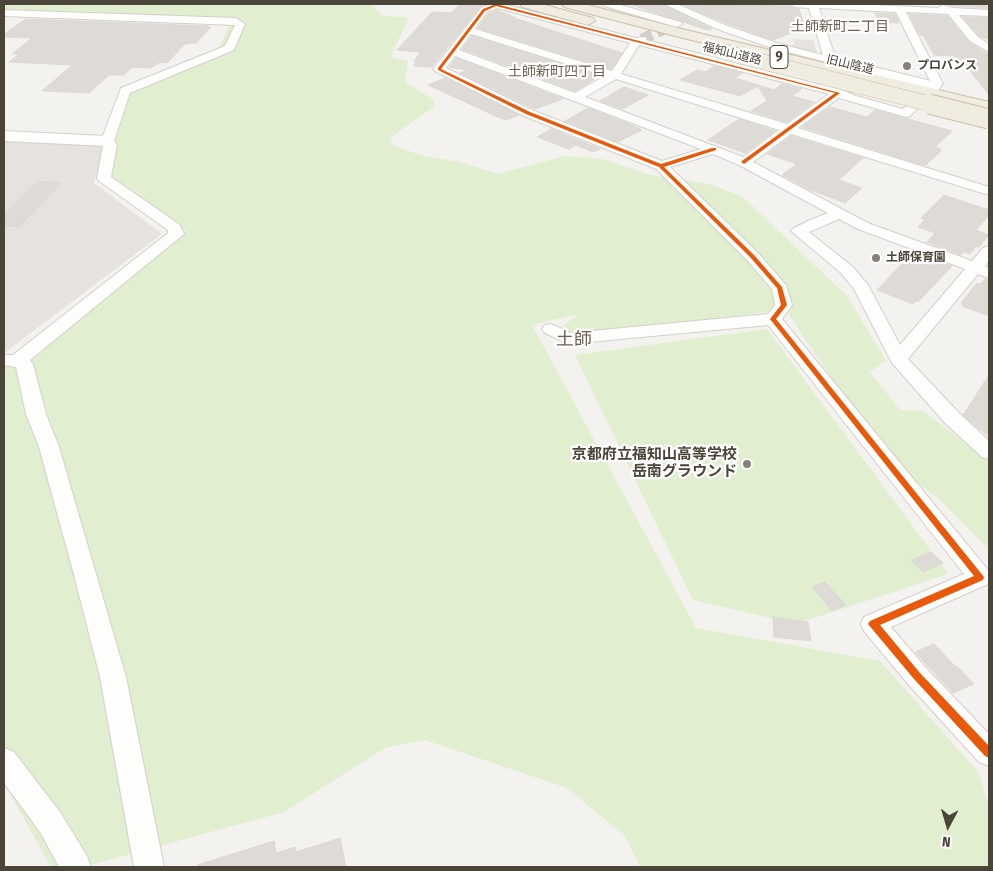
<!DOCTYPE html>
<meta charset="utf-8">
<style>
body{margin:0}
#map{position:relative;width:993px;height:871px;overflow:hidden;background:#f4f2ee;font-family:"Fira Sans Condensed",sans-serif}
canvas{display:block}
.frame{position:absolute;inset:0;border:5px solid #4b4439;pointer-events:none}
.north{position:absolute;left:923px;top:801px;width:50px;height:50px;-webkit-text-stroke:4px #fff;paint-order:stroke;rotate:186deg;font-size:14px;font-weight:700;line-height:20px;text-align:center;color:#4b4439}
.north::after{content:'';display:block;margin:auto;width:18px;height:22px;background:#4b4439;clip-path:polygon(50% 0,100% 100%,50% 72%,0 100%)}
</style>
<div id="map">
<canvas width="993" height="871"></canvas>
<div class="frame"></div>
<div class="north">N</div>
</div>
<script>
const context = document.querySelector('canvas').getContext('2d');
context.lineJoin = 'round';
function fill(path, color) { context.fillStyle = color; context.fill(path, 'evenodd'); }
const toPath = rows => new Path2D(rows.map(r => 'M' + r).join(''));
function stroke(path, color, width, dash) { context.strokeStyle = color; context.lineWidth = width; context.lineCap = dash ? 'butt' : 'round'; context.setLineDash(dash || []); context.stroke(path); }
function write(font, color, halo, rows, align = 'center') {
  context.font = font + ' "Fira Sans Condensed","Noto Sans JP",sans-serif'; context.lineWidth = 4.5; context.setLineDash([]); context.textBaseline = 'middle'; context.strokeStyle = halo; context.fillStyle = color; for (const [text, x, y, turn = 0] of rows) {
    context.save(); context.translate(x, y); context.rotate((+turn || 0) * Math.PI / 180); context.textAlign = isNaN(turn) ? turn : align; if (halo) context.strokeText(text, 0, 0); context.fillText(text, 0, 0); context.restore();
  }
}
const industrial = toPath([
 [4,141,105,146,94,183,162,234,4,353]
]);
const green = toPath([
 [4,4,371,4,381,15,409,18,390,57,408,61,405,82,433,99,435,106,390,138,394,146,424,156,460,162,498,174,565,156,602,159,651,175,710,184,743,197,847,296,886,360,870,372,900,410,923,411,989,461,989,550,938,498,890,464,785,309,582,338,563,326,578,314,532,325,696,628,880,661,979,773,989,808,989,867,640,867,625,836,567,788,425,740,385,748,284,812,83,867,51,867,4,783,4,364,17,366,186,231,106,175,125,94,219,49,229,25,4,13],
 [767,329,948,574,796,624,693,600,575,355]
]);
const parking = toPath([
 [793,39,813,40,817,52,813,54,786,48,795,44]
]);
const building = toPath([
 [460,4,485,4,480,7,432,67,414,66,416,62,414,62,420,52,397,50,432,12,451,13,460,4],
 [629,4,662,4,712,29,707,30,629,4],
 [681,4,789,6,799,9,805,28,773,40,726,23,681,4],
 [945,4,983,4,989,8,953,6,945,4],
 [497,10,516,18,514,18,622,53,611,69,478,28,488,14,497,10],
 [875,13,895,14,899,23,880,22,875,13],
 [909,14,947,16,969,42,988,54,989,95,967,67,954,56,934,55,923,35,920,35,909,14],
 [963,17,989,18,989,40,979,36,963,17],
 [26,19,208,26,207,27,211,27,196,43,185,44,167,63,160,62,151,68,132,67,124,75,109,75,89,93,42,91,72,65,9,62,19,54,12,54,32,38,4,37,4,34,26,19],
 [472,36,600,76,575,91,462,49,472,36],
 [456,58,563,99,535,109,460,73,467,70,449,67,456,58],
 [714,66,742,73,735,78,774,90,782,84,802,89,792,96,814,102,787,122,751,111,767,101,758,86,740,96,680,80,697,70,705,72,714,66],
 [445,78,519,115,506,120,500,118,428,85,445,78],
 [624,87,648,95,623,109,600,101,624,87],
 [830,107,867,117,875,110,952,131,935,147,941,149,940,152,926,165,920,164,802,127,830,107],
 [588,108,627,123,642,130,618,142,565,121,588,108],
 [739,119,775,131,745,153,708,140,739,119],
 [551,129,600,149,593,152,576,145,569,149,537,137,551,129],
 [791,136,863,158,839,180,862,188,845,203,808,189,782,175,797,164,767,154,791,136],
 [38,181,61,183,19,227,4,226,4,215,38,181],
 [944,195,989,210,989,215,976,230,989,235,979,247,976,246,970,254,964,252,961,255,927,242,935,233,918,227,925,219,921,218,944,195],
 [917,253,952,266,918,302,916,301,913,304,877,290,911,254,915,255,917,253],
 [985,279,989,280,989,316,962,306,963,304,961,303,977,283,980,284,985,279],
 [989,375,989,437,963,415,989,375],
 [931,552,943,563,923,572,911,560,931,552],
 [825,582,846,605,832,611,812,587,825,582],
 [773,617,808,622,811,641,774,637,773,617],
 [934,644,956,667,957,666,974,684,953,693,915,652,934,644],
 [340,838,346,867,197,867,197,865,274,841,276,853,295,847,296,852,340,838]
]);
const minorTunnel = toPath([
 [642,39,674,25]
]);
const minor = toPath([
 [491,4,503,4,636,38,646,37,646,40,842,90,856,96,903,109,910,102,918,102,920,105,918,108,910,116,906,117,839,98,798,128,989,187,989,195,791,134,753,162,868,223,972,261,983,248,989,246,989,261,985,266,989,268,989,278,978,274,908,359,959,413,989,441,989,459,982,457,945,423,892,363,854,289,841,273,791,231,794,228,810,220,828,213,739,165,713,154,670,167,758,253,786,285,792,305,782,319,988,570,988,584,891,627,926,668,989,734,989,766,979,762,908,684,864,631,861,624,864,617,964,574,768,325,568,344,545,333,542,329,545,325,551,324,571,333,768,314,775,305,772,289,746,259,656,169,524,116,435,71,433,69,435,67,481,8,491,4],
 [497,8,630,43,612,71,475,29,487,12,497,8],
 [471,34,605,76,575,93,459,50,471,34],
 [639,45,829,94,787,124,621,74,639,45],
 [455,56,701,149,662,161,532,110,446,68,455,56],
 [616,79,779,130,743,157,585,97,616,79],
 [839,219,858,229,965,269,900,345,868,285,853,267,809,232,839,219],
 [602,4,617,4,681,22,682,24,677,27,673,26,604,6,602,4],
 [664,4,677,4,725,25,780,44,823,55,809,8,795,7,790,4,853,4,938,8,943,5,953,8,989,10,989,16,959,15,978,37,989,44,989,52,970,41,948,14,906,12,943,84,934,90,928,86,931,83,896,12,819,8,836,60,830,63,772,48,717,29,664,4],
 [4,10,236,18,245,24,234,50,130,93,114,141,117,145,111,177,180,225,184,234,30,360,33,364,46,414,59,447,126,677,164,867,134,867,100,677,74,575,39,447,26,414,16,367,4,365,4,355,13,355,168,233,168,230,99,181,97,178,103,145,101,141,121,88,225,46,235,25,4,16,4,10],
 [4,748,14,752,60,812,87,856,91,867,59,867,40,832,4,783,4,748]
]);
const tertiary = toPath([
 [830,56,939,83,941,86,935,96,919,108,909,108,907,105,909,102,926,88,825,63,823,60,825,57,830,56],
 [4,131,107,136,112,138,115,141,112,144,107,146,4,141,4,131]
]);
const trunk = toPath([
 [520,4,541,4,593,18,595,21,588,25,522,7,520,4],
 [562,4,584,4,686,30,989,102,989,112,679,37,564,7,562,4]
]);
const trunkBridgeFar1 = toPath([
 [724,52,934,105]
]);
const trunkBridge = toPath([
 [929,104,989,119]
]);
const cycleway = toPath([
 [496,4,840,93,744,164,741,162,742,161,835,93,496,6,485,11,441,69,530,112,661,164,712,148,716,148,716,150,664,167,754,255,782,287,787,305,776,319,984,577,983,580,880,625,920,673,989,746,989,758,985,756,914,679,868,624,870,621,974,576,770,319,781,305,777,288,750,257,659,167,526,114,438,70,438,68,483,9,496,4]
]);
const markers = [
 [907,66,5,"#868178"],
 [876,258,5,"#868178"],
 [747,464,5,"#868178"]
];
const farStreetnames = [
 ["福知山道路",732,54,14],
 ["旧山陰道",850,65,13]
];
const farPoinames = [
 ["プロバンス",917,66],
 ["土師保育園",886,258]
];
const farNeighbourhoodnames = [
 ["土師新町二丁目",840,27],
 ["土師新町四丁目",557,72]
];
const shields = [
 [779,57,18]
];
const shieldNames = [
 ["9",779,57]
];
const poiNames = [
 ["京都府立福知山高等学校",737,455],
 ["岳南グラウンド",737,472]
];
const quarterNames = [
 ["土師",574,340]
];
fill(industrial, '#e6e2de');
fill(green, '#e1eecf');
fill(parking, '#e6e3df');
fill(building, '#dedbd6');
stroke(building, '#dcd9d4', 1);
stroke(minorTunnel, '#d2cfca', 11, [11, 5.5]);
stroke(minor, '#d2d0cb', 2);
stroke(tertiary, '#d2d0cb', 2);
stroke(trunk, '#ccbfa9', 2);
fill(minor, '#fdfdfc');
fill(tertiary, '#fdfdfc');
fill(trunk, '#f0ece0');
stroke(trunkBridgeFar1, '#ccbfa9', 16, []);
stroke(trunkBridge, '#ccbfa9', 21, []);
stroke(trunkBridgeFar1, '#f0ece0', 15);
stroke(trunkBridge, '#f0ece0', 19);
fill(cycleway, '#e8590c');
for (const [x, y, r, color] of markers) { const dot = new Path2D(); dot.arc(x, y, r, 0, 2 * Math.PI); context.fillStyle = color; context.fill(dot); stroke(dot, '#fff', 2); }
write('12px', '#4b4439', '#fff', farStreetnames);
write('bold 12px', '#4b4439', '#fff', farPoinames, 'left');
write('14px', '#6e6250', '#fff', farNeighbourhoodnames);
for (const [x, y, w] of shields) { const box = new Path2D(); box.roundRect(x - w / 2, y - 11.5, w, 23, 4); context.fillStyle = '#fff'; context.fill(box); stroke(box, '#4b4439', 1); }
write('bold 14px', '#4b4439', null, shieldNames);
write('bold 15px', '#4b4439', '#fff', poiNames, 'right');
write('18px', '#6e6250', '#fff', quarterNames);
</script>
